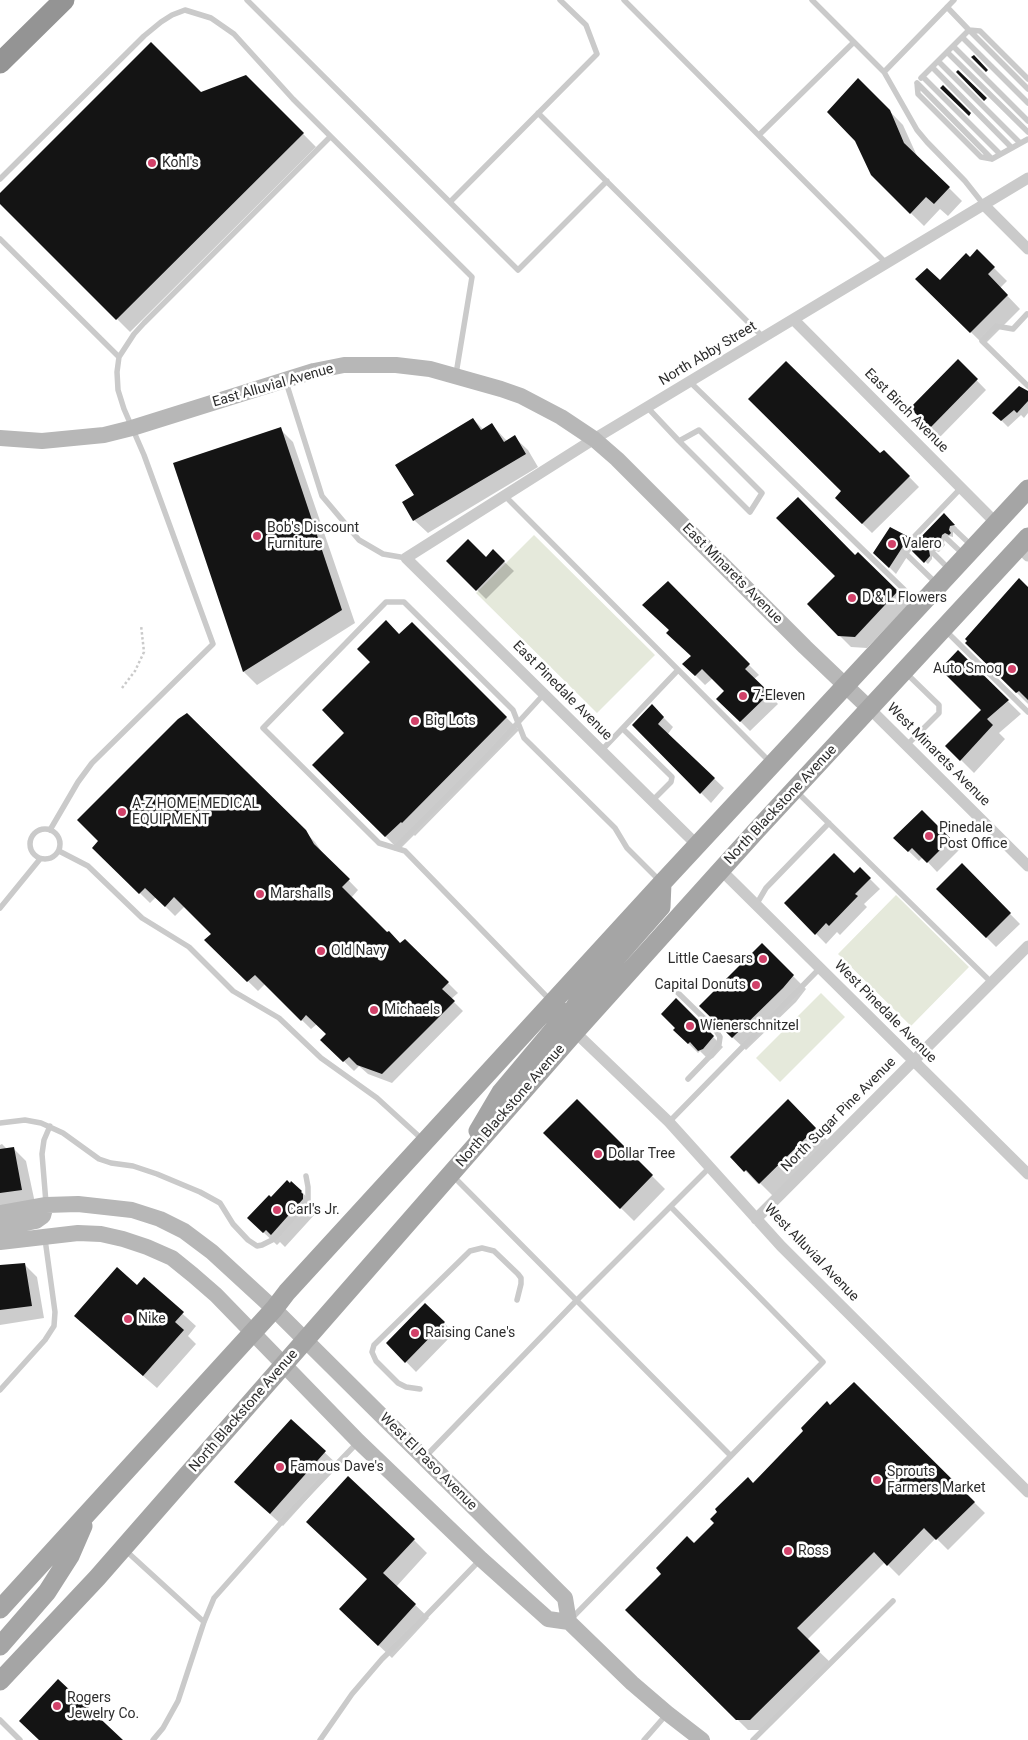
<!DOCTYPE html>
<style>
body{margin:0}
canvas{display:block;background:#fff}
</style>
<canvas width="1028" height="1740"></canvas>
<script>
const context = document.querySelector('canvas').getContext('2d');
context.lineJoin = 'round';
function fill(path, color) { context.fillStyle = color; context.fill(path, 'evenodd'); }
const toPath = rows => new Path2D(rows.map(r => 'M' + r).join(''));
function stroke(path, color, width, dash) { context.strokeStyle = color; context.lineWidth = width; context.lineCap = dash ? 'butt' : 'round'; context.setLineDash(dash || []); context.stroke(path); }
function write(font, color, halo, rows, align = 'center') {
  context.font = font + ' Roboto,sans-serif'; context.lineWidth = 5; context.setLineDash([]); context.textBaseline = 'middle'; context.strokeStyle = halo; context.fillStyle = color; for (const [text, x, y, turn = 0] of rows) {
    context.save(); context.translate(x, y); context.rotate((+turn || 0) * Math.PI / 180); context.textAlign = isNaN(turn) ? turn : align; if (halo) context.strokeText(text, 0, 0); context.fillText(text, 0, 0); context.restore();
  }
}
const green = toPath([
 [534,535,655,655,597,713,476,593],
 [896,895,969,967,911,1026,838,954],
 [821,993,845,1017,780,1082,756,1058]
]);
const shadow = toPath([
 [246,76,316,147,130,332,0,202,0,194,200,94],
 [858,79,903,125,917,156,962,201,948,216,940,209,924,226,872,175],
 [977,251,1007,281,1000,288,1020,309,984,345,917,279,940,282],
 [958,361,986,390,940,437,912,408],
 [1028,392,1028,413,1024,418,1021,415,1008,427,994,413],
 [473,419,484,430,492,425,507,441,514,437,528,450,538,467,428,533,414,520,404,502,415,495],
 [280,429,293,442,355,623,257,685,244,672,174,464],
 [884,451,919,487,872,533,836,498],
 [944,515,957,528,953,529,953,537,949,536,945,538,944,543,945,545,939,552,936,551,932,553,932,559,928,564,912,549,896,574,875,553,908,538,916,546],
 [493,551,514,571,486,599,448,561,486,558],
 [858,554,909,604,867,648,851,647,808,604],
 [667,583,759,675,754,679,778,704,750,731,718,699,725,691,713,678,705,685,684,664,692,656,670,630],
 [1028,589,1028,704,967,643],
 [412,624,519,730,415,836,414,835,399,850,314,765,346,733,399,635],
 [958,652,1021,714,999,733,1005,739,974,773,947,746,982,710],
 [652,706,673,727,668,734,724,788,711,803,634,725],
 [187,715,315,842,324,855,358,890,351,898,400,945,405,940,458,993,451,999,463,1011,392,1083,368,1074,359,1066,354,1071,322,1040,328,1034,317,1024,311,1029,265,984,258,991,206,940,213,934,185,906,175,916,156,897,150,903,94,848],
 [922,811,960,849,937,872,923,857,919,861,895,838],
 [962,865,1020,924,996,947,938,889],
 [860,869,880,889,864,904,867,907,840,935,837,932,826,944,786,903,854,875],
 [762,945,806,989,796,1002,746,1050,714,1020],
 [676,999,723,1047,713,1058,709,1060,700,1051,698,1053,675,1030],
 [788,1100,829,1142,773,1196,759,1182,758,1184,732,1157],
 [577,1101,665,1189,634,1221,545,1133],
 [2,1144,7,1149,13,1148,26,1161,35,1203,0,1208,0,1145],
 [301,1191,314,1205,313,1206,316,1209,316,1213,285,1247,280,1242,277,1245,262,1231,271,1199],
 [24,1264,37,1277,44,1318,0,1325,0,1267],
 [144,1279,196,1326,188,1336,196,1344,157,1388,89,1329],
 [425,1304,454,1333,416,1372,388,1343],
 [854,1384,985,1513,948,1550,936,1538,899,1576,885,1562,807,1640,830,1662,761,1730,748,1730,627,1610,694,1545],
 [291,1421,338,1465,283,1526,249,1495],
 [414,1540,427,1553,396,1587,429,1618,392,1658,354,1622,368,1580]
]);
const building = toPath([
 [151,42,201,92,246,75,304,133,116,320,0,204,0,193],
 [974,55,988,70,986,72,971,57],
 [958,70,987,98,984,101,956,72],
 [858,78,890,110,904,143,950,187,934,204,926,197,910,214,871,175,855,141,827,112],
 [943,85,971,113,969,116,940,88],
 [977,249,995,267,988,274,1008,295,970,333,915,279,927,268,940,280,966,253,970,257],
 [958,359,978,379,930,428,910,408],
 [786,361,880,453,884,450,910,476,862,524,835,498,841,491,748,399],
 [1019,386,1028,391,1028,401,1017,413,1014,410,1001,421,992,413],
 [473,418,481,430,492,423,504,442,515,435,526,454,413,521,402,502,414,495,395,465],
 [281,427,342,610,243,672,173,463],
 [798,497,855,555,858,552,898,591,855,637,838,636,807,604,835,576,776,518],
 [944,513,955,525,950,526,949,530,951,533,949,535,945,533,942,535,941,539,943,542,936,549,932,548,929,550,930,556,924,563,912,551,917,541],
 [890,527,909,537,889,568,873,553],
 [468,539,486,557,493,549,505,561,476,591,446,561],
 [1019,578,1028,587,1028,700,1019,691,1016,693,965,643,967,641,965,639],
 [668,581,750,664,745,669,770,693,740,722,716,699,724,691,702,669,695,676,682,664,691,656,666,633,669,630,642,605],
 [386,620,399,634,412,622,507,717,402,823,401,822,385,837,312,765,344,733,322,710,370,662,357,649],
 [958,650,1009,700,987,719,993,725,960,761,945,746,981,710,940,669],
 [652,704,664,717,658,724,715,778,700,794,632,725],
 [187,713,306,830,314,844,350,879,342,887,387,932,389,931,400,943,405,939,449,982,442,989,455,1001,382,1074,357,1065,349,1057,343,1062,320,1040,326,1034,306,1015,301,1021,255,975,247,982,204,940,211,934,174,897,165,907,145,888,139,894,92,848,98,841,77,820,178,719],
 [922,810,951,839,927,863,912,848,908,852,893,838],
 [834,853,854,873,860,867,871,878,855,894,858,896,829,926,826,923,815,935,784,903],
 [962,863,1011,913,986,938,936,889],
 [762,943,794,975,783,988,732,1038,699,1006],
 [676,998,714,1036,703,1049,698,1051,690,1042,688,1044,673,1030,675,1028,661,1014],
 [577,1099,653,1175,620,1209,543,1133],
 [788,1099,816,1128,759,1184,746,1170,744,1172,730,1157],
 [14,1147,22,1190,0,1193,0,1149],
 [287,1180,290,1183,291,1181,302,1191,301,1192,303,1194,303,1199,271,1235,266,1230,263,1233,247,1218,269,1195,271,1197],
 [25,1263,32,1306,0,1310,0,1265],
 [117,1267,137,1285,144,1277,184,1312,175,1322,184,1330,143,1376,74,1316],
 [425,1303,445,1322,405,1363,386,1343],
 [854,1382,975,1502,936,1540,924,1528,887,1566,874,1552,797,1628,820,1651,750,1720,736,1720,625,1610,661,1574,656,1568,687,1536,694,1543,714,1523,710,1519,717,1512,715,1509,748,1477,753,1483,803,1431,801,1428,827,1401,830,1405],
 [291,1419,326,1451,270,1514,234,1482],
 [348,1476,415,1539,383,1573,416,1604,378,1646,339,1609,367,1579,306,1522],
 [58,1679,123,1740,39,1740,19,1721]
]);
const path = toPath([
 [122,688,135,671,144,652,141,625]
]);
const lane = toPath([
 [247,0,518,270,607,181],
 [624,0,887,264],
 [812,0,884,72,917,130,927,142,965,181,984,205],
 [969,30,1028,89],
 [969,30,980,31,1028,79],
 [962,37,1028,103],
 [953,46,1028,121],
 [947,52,1028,132],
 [938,61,1020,143],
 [932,67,1012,148],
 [884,72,954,0],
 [923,77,1000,154],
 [921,78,969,30,947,7],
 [917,83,918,94,981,157,992,159,1028,139],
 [917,83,992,159],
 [538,113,764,338],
 [759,135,854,42],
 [0,179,144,36,161,22,172,15,185,10,211,18,234,34,293,99,472,277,456,374],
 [450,202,597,54,586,25,560,0],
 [0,239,119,357],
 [1027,314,1013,329,996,326,982,341,1028,386],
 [286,382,322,496,359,540,383,554,406,558],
 [690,382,918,603],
 [647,407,679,441,750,512,762,493,699,430,679,441],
 [505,496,771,763],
 [954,529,972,546],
 [946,538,964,555],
 [933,553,950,570],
 [937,584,905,553,915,536,961,488],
 [946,631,1028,712],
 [905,672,939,705,939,713,907,745],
 [623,729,672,777,671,782,652,801],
 [601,751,678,670],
 [797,792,992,983],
 '30 844a15 15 0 1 1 30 0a15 15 0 1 1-30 0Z',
 [50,830,78,782,92,763,213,644,144,455,124,409,118,390,117,372,119,357,134,334,144,323,330,137],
 [395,848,491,752,544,694],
 [59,851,88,866,142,918,189,947,233,991,279,1018,321,1058,377,1098,423,1140],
 [756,905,766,888,829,823],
 [0,908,40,859],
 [670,985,715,1029,720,1037,719,1044,713,1053,688,1079],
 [551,1001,405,851,379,843,263,728,386,602,404,602,513,710,524,738,615,828,627,848,661,882],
 [669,1122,820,968],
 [0,1123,25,1120,41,1123,63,1133,99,1159,111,1163,133,1166,157,1174,200,1192,220,1203,233,1224,248,1240,257,1246,262,1245,274,1239,308,1201,308,1187,306,1176],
 [452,1175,731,1456],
 [46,1203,42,1154,44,1140,50,1126],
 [420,1389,406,1387,398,1383,376,1361,372,1352,374,1345,470,1251,482,1248,494,1251,518,1274,521,1278,521,1284,517,1300],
 [0,1390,45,1340,54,1326,55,1312,45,1239],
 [426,1456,577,1300,710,1167],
 [124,1549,204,1622],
 [571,1619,823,1362,671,1207],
 [0,1720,20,1740],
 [153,1740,163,1728,178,1701,204,1622,214,1598,286,1517,358,1442],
 [320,1740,352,1694,382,1659,418,1624,479,1561],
 [644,1740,666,1715],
 [753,1740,893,1601]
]);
const street = toPath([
 [984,205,1028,249],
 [794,320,996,523],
 [1019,547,1028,556],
 [870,709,1028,866],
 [697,845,406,558,594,439,1028,178],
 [721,870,1028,1174],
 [575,1032,669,1122,781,1246,1028,1492],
 [756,1219,1028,946]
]);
const secondary = toPath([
 [0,438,42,441,104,435,132,428,314,371,344,365,396,365,430,369,501,389,521,396,561,417,594,439,617,459,805,647,870,709],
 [0,1213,46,1205,78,1204,132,1210,160,1219,184,1231,212,1252,274,1309,565,1598,569,1622,632,1683,667,1713,702,1740],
 [0,1228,36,1221,43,1216,46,1205],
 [0,1242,78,1233,101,1234,123,1239,147,1247,172,1258,193,1275,216,1295,358,1441,481,1559,548,1619,569,1622]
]);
const primary = toPath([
 [575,1032,572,1016,574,1008,580,999,661,907,662,883],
 [478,1131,501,1092,559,1023,561,1016,559,1010,553,1002],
 [0,1609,274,1309,287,1292,662,883,1028,489],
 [0,1646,47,1592,70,1556,83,1526],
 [0,1681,97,1578,575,1032,756,831,1028,537]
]);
const highway = toPath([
 [0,63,64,0]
]);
const markers = [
 [152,163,5,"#d14169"],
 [257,536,5,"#d14169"],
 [892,544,5,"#d14169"],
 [852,598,5,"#d14169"],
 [1012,669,5,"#d14169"],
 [743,696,5,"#d14169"],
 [415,721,5,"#d14169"],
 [122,812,5,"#d14169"],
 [929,836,5,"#d14169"],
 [260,894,5,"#d14169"],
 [321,951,5,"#d14169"],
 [763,959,5,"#d14169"],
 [756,985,5,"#d14169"],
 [374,1010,5,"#d14169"],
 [690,1026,5,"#d14169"],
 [598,1154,5,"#d14169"],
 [277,1210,5,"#d14169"],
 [128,1319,5,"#d14169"],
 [415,1333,5,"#d14169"],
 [280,1467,5,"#d14169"],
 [877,1480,5,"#d14169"],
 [788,1551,5,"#d14169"],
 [57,1706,5,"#d14169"]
];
const poiNames = [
 ["Kohl's",162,163],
 ["Bob's Discount",267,528],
 ["Furniture",267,544],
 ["Valero",902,544],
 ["D & L Flowers",862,598],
 ["Auto Smog",1002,669,"right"],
 ["7-Eleven",753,696],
 ["Big Lots",425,721],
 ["A-Z HOME MEDICAL",132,804],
 ["EQUIPMENT",132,820],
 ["Pinedale",939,828],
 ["Post Office",939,844],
 ["Marshalls",270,894],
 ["Old Navy",331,951],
 ["Little Caesars",753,959,"right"],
 ["Capital Donuts",746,985,"right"],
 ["Michaels",384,1010],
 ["Wienerschnitzel",700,1026],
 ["Dollar Tree",608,1154],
 ["Carl's Jr.",287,1210],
 ["Nike",138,1319],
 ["Raising Cane's",425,1333],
 ["Famous Dave's",290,1467],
 ["Sprouts",887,1472],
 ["Farmers Market",887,1488],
 ["Ross",798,1551],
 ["Rogers",67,1698],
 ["Jewelry Co.",67,1714]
];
const streetNames = [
 ["North Abby Street",708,354,-31],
 ["East Alluvial Avenue",273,386,-16],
 ["East Birch Avenue",906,411,45],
 ["East Minarets Avenue",732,574,45],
 ["East Pinedale Avenue",562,691,45],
 ["West Minarets Avenue",938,755,45],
 ["North Blackstone Avenue",781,805,-47],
 ["West Pinedale Avenue",885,1012,45],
 ["North Blackstone Avenue",511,1106,-49],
 ["North Sugar Pine Avenue",839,1115,-45],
 ["West Alluvial Avenue",811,1253,46],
 ["North Blackstone Avenue",244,1411,-49],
 ["West El Paso Avenue",428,1462,45]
];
fill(green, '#e5e9db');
fill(shadow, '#0003');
fill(building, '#141414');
stroke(path, '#cacaca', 2.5, [2.5, 2.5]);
stroke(lane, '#cacaca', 5.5);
stroke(street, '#cacaca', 11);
stroke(secondary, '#b7b7b7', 16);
stroke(primary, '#a5a5a5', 19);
stroke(highway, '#949494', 21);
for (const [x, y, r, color] of markers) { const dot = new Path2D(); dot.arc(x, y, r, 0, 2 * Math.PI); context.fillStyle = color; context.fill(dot); stroke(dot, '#fff', 2); }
write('14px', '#2d2d2d', '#fff', poiNames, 'left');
write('14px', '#2d2d2d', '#fff', streetNames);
</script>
